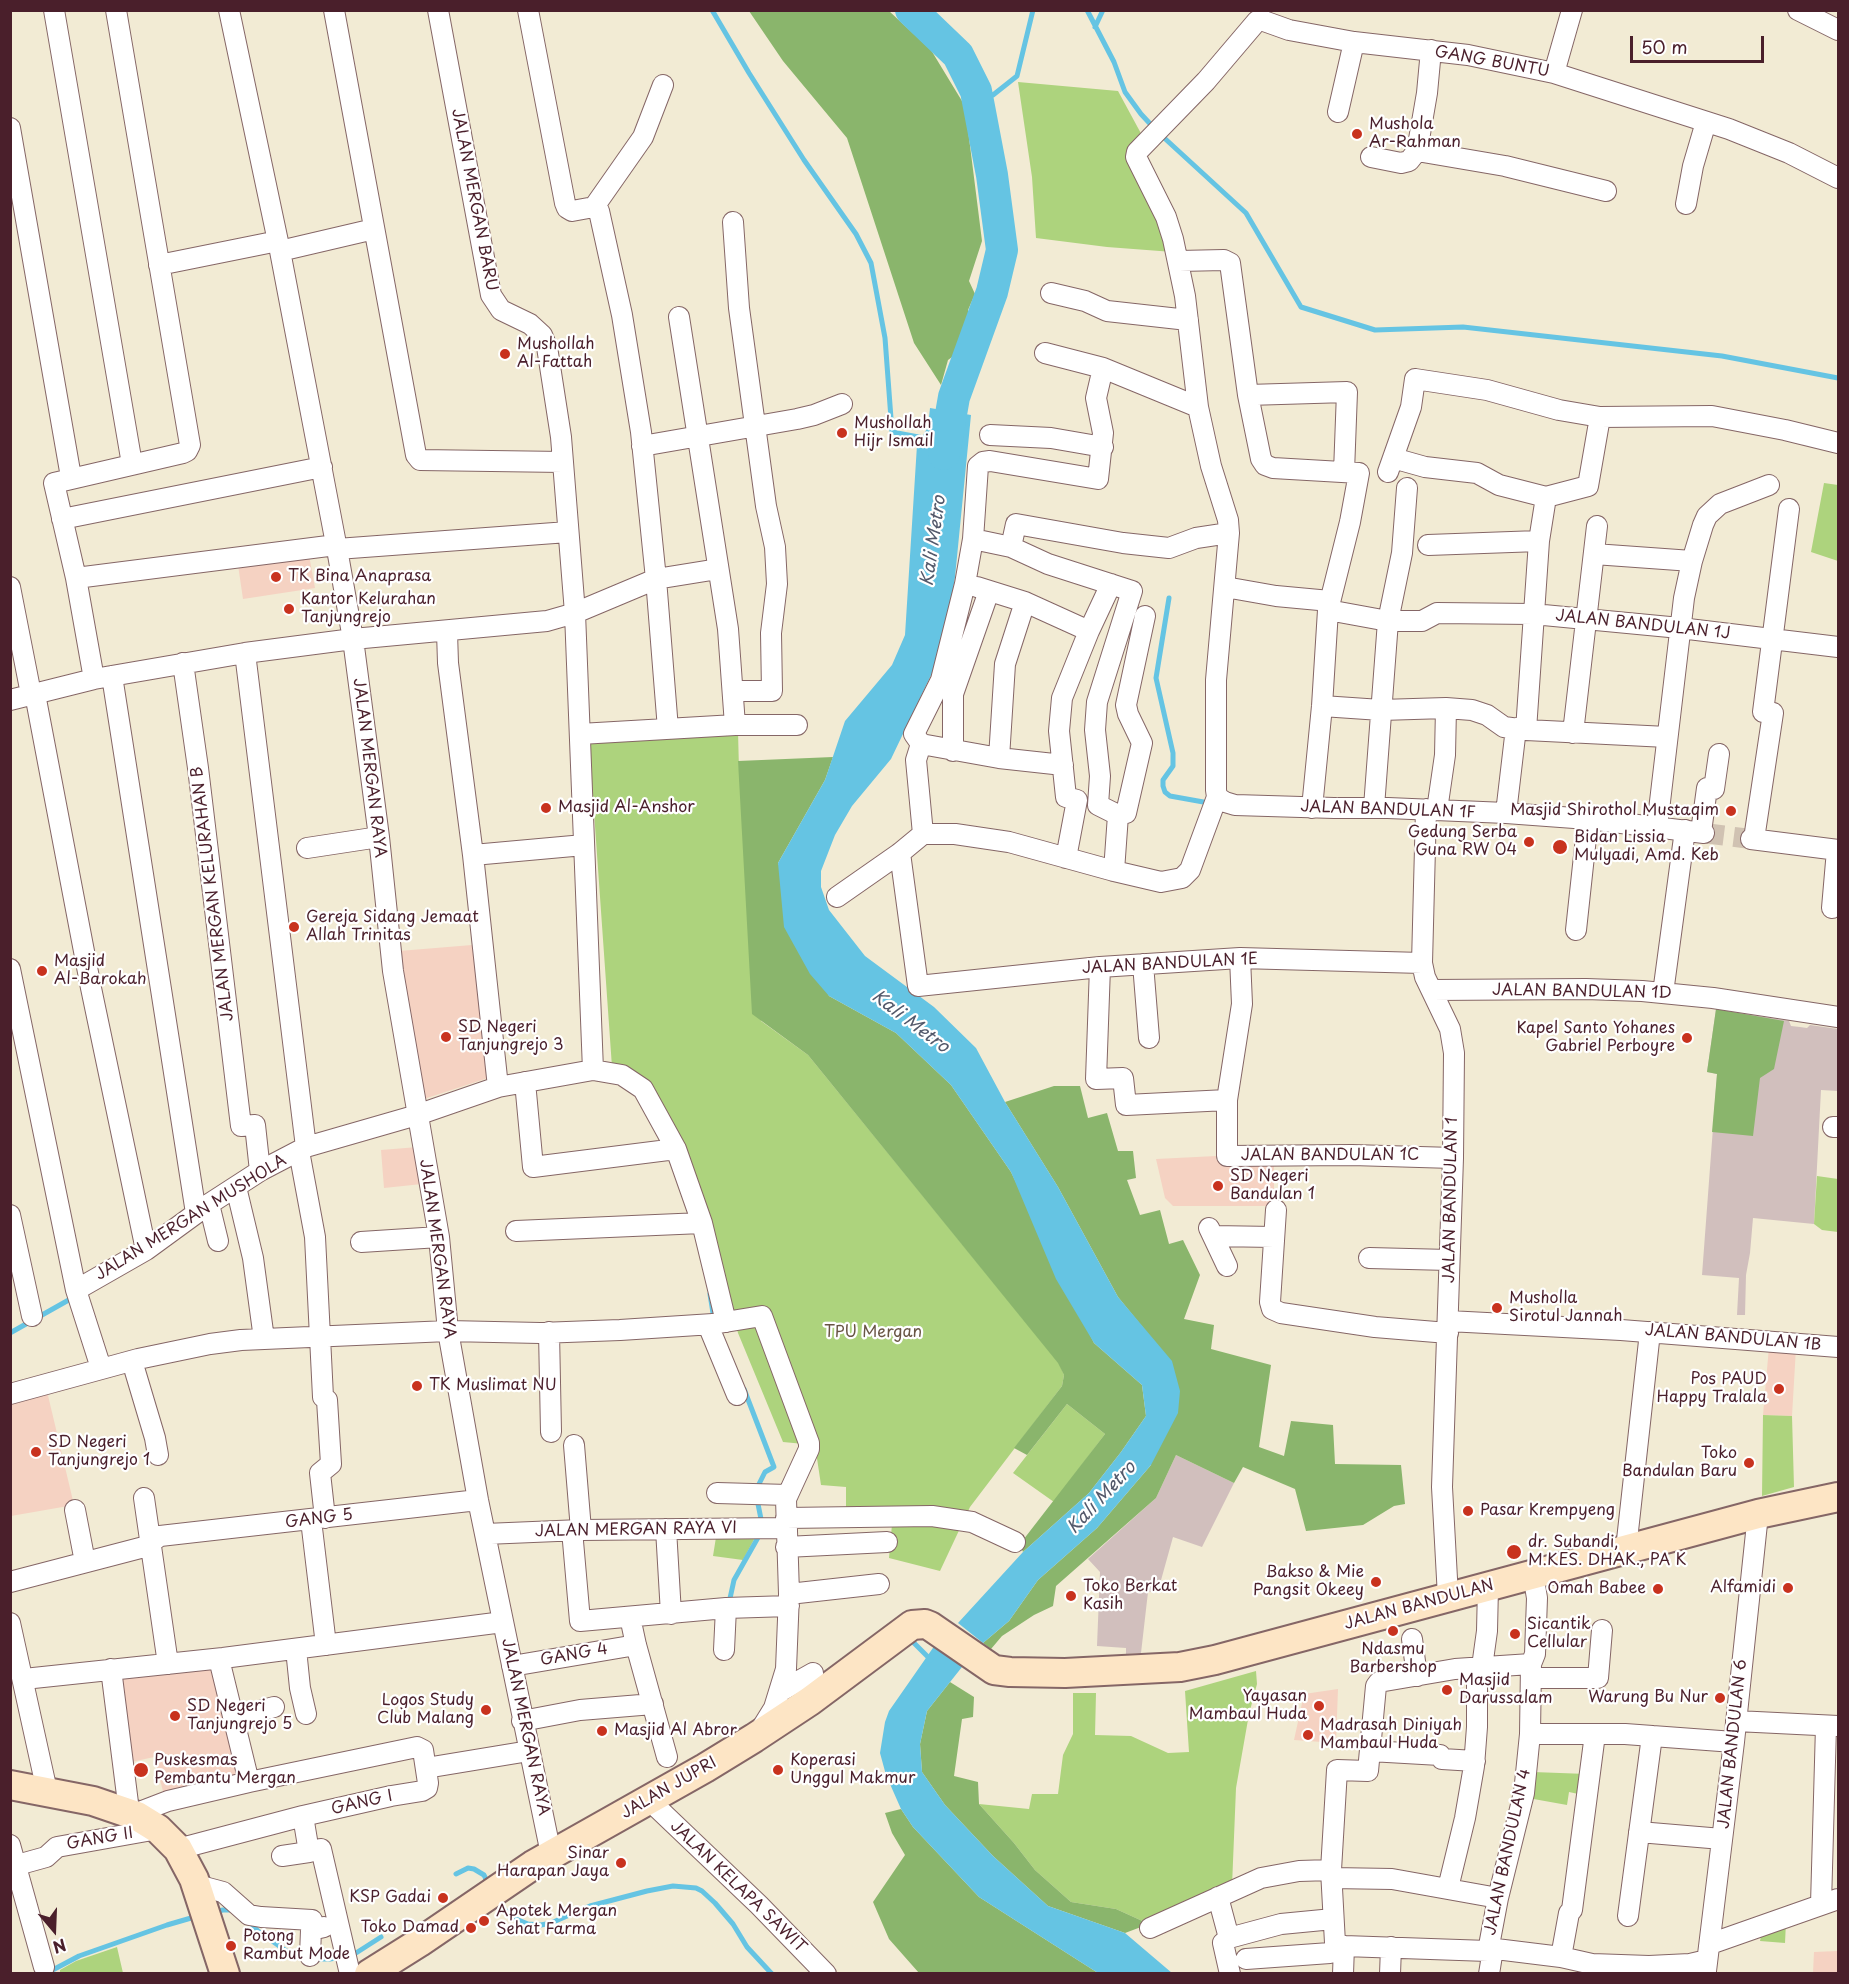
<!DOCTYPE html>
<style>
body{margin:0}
#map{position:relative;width:1849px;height:1984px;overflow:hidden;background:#f2ebd4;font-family:"Playpen Sans",sans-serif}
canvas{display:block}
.frame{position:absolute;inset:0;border:12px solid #4a1f2b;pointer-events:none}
.north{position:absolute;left:24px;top:1900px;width:60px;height:60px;-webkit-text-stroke:4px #fff;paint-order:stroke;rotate:161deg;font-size:16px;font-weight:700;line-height:24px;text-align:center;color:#4a1f2b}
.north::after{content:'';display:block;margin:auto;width:21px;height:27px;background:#4a1f2b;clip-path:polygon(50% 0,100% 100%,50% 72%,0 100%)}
.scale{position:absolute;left:1630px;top:36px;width:134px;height:27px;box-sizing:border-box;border:3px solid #4a1f2b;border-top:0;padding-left:8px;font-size:18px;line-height:21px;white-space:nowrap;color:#4a1f2b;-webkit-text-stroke:4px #fff;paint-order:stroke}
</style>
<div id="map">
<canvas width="1849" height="1984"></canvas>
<div class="frame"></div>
<div class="north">N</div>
<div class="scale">50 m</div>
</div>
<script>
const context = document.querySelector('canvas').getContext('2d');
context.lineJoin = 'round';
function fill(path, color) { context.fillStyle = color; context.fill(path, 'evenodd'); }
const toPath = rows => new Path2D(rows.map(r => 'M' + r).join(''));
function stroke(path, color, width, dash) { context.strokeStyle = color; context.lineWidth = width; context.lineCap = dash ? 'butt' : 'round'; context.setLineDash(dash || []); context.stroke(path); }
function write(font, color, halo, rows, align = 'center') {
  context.font = font + ' "Playpen Sans",sans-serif'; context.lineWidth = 4.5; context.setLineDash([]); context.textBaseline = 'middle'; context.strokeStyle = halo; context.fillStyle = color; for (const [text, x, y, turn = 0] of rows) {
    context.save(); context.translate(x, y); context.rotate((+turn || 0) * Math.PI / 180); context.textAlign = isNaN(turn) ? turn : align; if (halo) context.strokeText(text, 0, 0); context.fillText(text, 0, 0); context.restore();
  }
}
const built = toPath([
 [309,555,315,588,243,599,238,565],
 [472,945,488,1078,424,1099,399,951],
 [418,1147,422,1184,384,1188,381,1150],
 [1216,1156,1216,1160,1274,1159,1274,1206,1173,1206,1165,1198,1156,1159],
 [1769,1347,1796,1348,1792,1416,1763,1415],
 [46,1387,74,1505,11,1516,11,1398],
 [218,1665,244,1779,165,1799,154,1757,127,1763,115,1675],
 [1338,1689,1336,1743,1294,1740,1304,1694],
 [1838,1951,1838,1973,1813,1973,1814,1952]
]);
const industrial = toPath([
 [1716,1009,1789,1021,1791,1026,1800,1027,1807,1028,1810,1025,1838,1029,1838,1091,1821,1090,1814,1224,1753,1218,1750,1253,1746,1275,1745,1315,1737,1315,1739,1278,1702,1275,1717,1074,1707,1072],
 [1176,1455,1234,1483,1202,1547,1173,1537,1158,1591,1148,1592,1141,1653,1126,1654,1126,1648,1097,1646,1100,1572,1088,1559,1156,1498]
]);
const green = toPath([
 [1018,82,1118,91,1144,139,1133,151,1173,252,1107,247,1036,238,1032,177],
 [1824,483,1838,485,1838,561,1811,552],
 [738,731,739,770,761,1021,808,1055,1059,1363,1064,1375,1062,1386,970,1507,940,1571,889,1558,893,1513,846,1512,846,1487,821,1485,815,1445,783,1442,738,1333,699,1191,646,1087,612,1067,589,741],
 [1817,1176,1838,1179,1838,1232,1822,1230,1814,1224],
 [1067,1404,1105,1434,1054,1502,1013,1473],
 [1763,1415,1792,1416,1794,1487,1762,1496],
 [717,1531,758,1532,743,1560,713,1556],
 [1256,1671,1257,1684,1249,1714,1236,1788,1232,1886,1149,1924,1116,1909,1071,1902,1035,1870,1014,1843,979,1804,1029,1809,1032,1794,1058,1794,1063,1755,1073,1734,1073,1693,1096,1693,1095,1735,1131,1736,1168,1753,1189,1752,1185,1691],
 [1533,1772,1587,1774,1583,1795,1569,1792,1567,1805,1528,1798],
 [1786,1922,1785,1943,1760,1941,1762,1932],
 [117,1947,123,1973,60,1973,60,1970,76,1961]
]);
const forest = toPath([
 [749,11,889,11,931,50,965,106,982,241,969,281,975,294,968,310,973,342,948,360,941,385,914,343,847,138,783,61],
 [833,757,825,780,778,863,829,996,896,1033,951,1085,1011,1172,1094,1343,1142,1385,1146,1416,1121,1452,1089,1493,1023,1552,1020,1544,1105,1434,1067,1404,1027,1455,1014,1448,1062,1386,1064,1375,1058,1363,808,1055,752,1014,738,761],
 [1716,1009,1784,1021,1774,1069,1760,1078,1753,1136,1712,1132,1717,1074,1707,1072],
 [1054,1086,1080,1086,1088,1118,1107,1113,1118,1151,1133,1151,1136,1178,1127,1180,1140,1215,1160,1210,1169,1244,1183,1240,1200,1275,1184,1319,1214,1325,1211,1349,1271,1365,1259,1447,1284,1456,1291,1421,1333,1425,1335,1464,1401,1465,1405,1504,1394,1506,1363,1525,1306,1531,1295,1489,1243,1467,1234,1483,1176,1455,1156,1498,1056,1586,1053,1606,1034,1615,1002,1636,991,1649,983,1643,1009,1621,1038,1580,1097,1528,1151,1465,1144,1329,1118,1297,1058,1187,1005,1102],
 [950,1682,974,1697,973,1717,962,1719,954,1776,978,1782,979,1804,1014,1843,1035,1870,1071,1902,1116,1909,1149,1924,1125,1933,1048,1906,993,1856,945,1805,922,1772,920,1744,927,1711],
 [901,1809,913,1827,979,1897,1098,1973,919,1973,889,1939,873,1902,905,1855,892,1833,885,1813]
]);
const water = toPath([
 [930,408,971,415,955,577,944,648,891,759,852,806,835,835,821,871,821,887,829,910,865,956,934,1007,976,1048,1005,1102,1058,1187,1118,1297,1172,1361,1180,1391,1178,1413,1151,1465,1097,1528,1038,1580,1009,1621,983,1643,958,1623,1023,1552,1089,1493,1121,1452,1146,1416,1142,1385,1094,1343,1056,1279,1011,1172,951,1085,896,1033,829,996,810,974,784,927,778,863,825,780,845,721,892,665,905,635,917,445,928,427],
 [935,1645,962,1667,927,1711,920,1744,922,1772,945,1805,993,1856,1048,1906,1125,1933,1172,1973,1098,1973,979,1897,913,1827,901,1809,886,1775,880,1753,885,1722,889,1711]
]);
const stream = toPath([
 [712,10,749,73,804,160,856,234,871,263,885,338,892,432,929,439],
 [1087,10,1114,62,1125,92,1141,114,1154,128],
 [1095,27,1103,10],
 [976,91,993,95,1017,76,1033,10],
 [1161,135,1246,213,1301,307,1375,330,1463,327,1722,356,1838,378],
 [1169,598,1156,678,1173,753,1173,766,1163,780,1163,786,1165,792,1170,796,1209,803],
 [710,1294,713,1313],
 [10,1333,74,1297],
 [744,1389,774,1467,765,1472,756,1490],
 [757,1499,762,1524],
 [729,1603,734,1580,760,1534],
 [910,1639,931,1660],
 [456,1874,468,1868,474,1869,484,1875,489,1886],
 [496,1899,511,1917,528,1924,541,1925,551,1923,590,1906,647,1891,673,1886,696,1888,702,1891,715,1903,733,1924,747,1947,772,1974],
 [213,1912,223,1910,233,1910],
 [248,1921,258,1931,292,1955,304,1959,330,1959,341,1957,356,1953,381,1937],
 [47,1973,79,1956,167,1925,198,1916]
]);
const river = toPath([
 [911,10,958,55,976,91,992,175,1002,250,992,292,954,397,944,454]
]);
const streetTunnel = toPath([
 [1704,833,1751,839]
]);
const street = toPath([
 [54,10,132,464],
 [229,10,280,251,337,549],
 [334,10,416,455,420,460,563,462],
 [438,10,491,295,501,310,530,324,542,335,547,347,561,437,575,613,593,1070],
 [528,10,565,203,567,208,572,211,594,207,599,211,622,315,641,432,656,579,668,729],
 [1798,10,1838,30],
 [1554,73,1572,10],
 [1338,112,1354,42],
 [10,128,71,477],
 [1417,151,1505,166,1606,191],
 [1371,157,1401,163,1409,161,1417,151,1427,93,1431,50],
 [1686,204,1693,166,1706,122],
 [594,207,643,137,663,85],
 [733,222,739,308,766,506,775,547,777,584,771,633,772,691,733,691],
 [280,251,374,229],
 [1179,261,1224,260,1230,263,1248,395,1261,459,1265,465,1273,468,1359,473,1350,522,1328,610,1322,706,1312,808],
 [159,265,278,241],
 [1051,293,1085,301,1107,311,1188,320],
 [679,317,728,629,735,725],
 [1045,353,1103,368,1198,407],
 [1248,395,1347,392,1344,472],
 [990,435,1051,438,1103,447],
 [642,446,797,419,814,415,842,404],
 [1393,458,1425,467,1477,473,1499,485,1546,497,1588,486,1600,417],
 [1388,472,1411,407,1415,379,1487,390,1559,410,1600,417,1712,416,1785,430,1838,443],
 [62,519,322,467],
 [973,539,1011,547,1048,564,1132,591,1097,702,1095,730,1100,776,1098,805,1118,815,1114,871],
 [1428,545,1539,541],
 [1011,547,1016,524,1123,543,1169,548,1196,538,1229,533],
 [1594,554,1692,561],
 [76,578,336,545],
 [10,587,31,694],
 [977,587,1025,602,1089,631],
 [1225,587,1276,596,1330,601],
 [1328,610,1388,621,1422,621,1437,613,1533,614,1680,628,1838,647],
 [447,632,448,663,473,855,498,1087],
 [245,653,306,1147],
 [183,663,198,768,241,1126,255,1125,260,1171],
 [112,676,196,1213],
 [94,679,76,578,54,483,183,453,187,451,190,445,116,10],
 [35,694,91,988,146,1250],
 [10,700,94,679,245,653,353,639,547,621,575,613,656,579,718,569],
 [1322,706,1381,710,1446,708,1472,710,1487,715,1504,727,1526,730,1539,541,1546,497],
 [1526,730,1667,737],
 [1573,733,1597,526],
 [580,734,735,725,797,725],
 [921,744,914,734,941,680,965,584,973,539,978,466,983,462,990,461,1098,479,1103,433,1096,398,1103,368],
 [953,751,953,694,989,591],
 [999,758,1005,664,1025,602],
 [1217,797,1225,802,1235,805,1334,808,1388,808,1506,813,1588,819,1704,833],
 [1374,807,1388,621,1402,553,1407,488],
 [1426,809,1422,963,1425,977,1450,1029,1454,1053,1453,1158,1442,1487,1448,1597],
 [1437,810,1445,755,1446,708],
 [1506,813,1516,728],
 [1118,815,1126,813,1142,743,1128,714,1126,705,1145,616],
 [1657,827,1684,598,1692,561,1703,525,1707,516,1720,504,1769,485],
 [1701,832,1707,788,1714,789,1719,754],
 [923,834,916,760,921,744,999,758,1063,765],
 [1751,839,1838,850],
 [1754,839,1773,713,1763,712,1789,509],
 [307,848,379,837],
 [900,853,918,986,1100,967,1240,958,1422,963],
 [473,855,584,845],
 [1066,858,1077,800,1066,797,1059,731,1062,698,1089,631,1111,584],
 [837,897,900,853,923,834,955,834,1009,842,1114,871,1161,882,1182,878,1190,870,1217,797,1216,790,1216,680,1229,533,1228,520,1211,466,1198,407,1185,296,1173,239,1166,217,1136,157,1137,152,1206,81,1257,21,1261,20,1289,30,1354,42,1468,55,1554,73,1729,129,1789,153,1838,178],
 [1832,908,1837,850],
 [1576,930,1588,819],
 [1240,958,1242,1004,1227,1100,1227,1156,1352,1155,1453,1158],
 [1143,964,1149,1038],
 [1100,967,1096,1079,1123,1078,1126,1105,1227,1100],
 [10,969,76,1290,146,1250,209,1204,260,1171,306,1147,417,1115,498,1087,593,1070,622,1075,643,1089,676,1149,702,1223,726,1322],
 [1432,990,1586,989,1642,991,1713,998,1838,1017],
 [1663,993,1685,830],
 [525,1082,533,1167,676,1149],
 [1833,1127,1838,1127],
 [299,1151,315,1237,323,1397,327,1400,331,1464,320,1473,325,1518],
 [236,1187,253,1258,264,1339],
 [209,1204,218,1241],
 [1276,1210,1270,1302,1272,1309,1281,1313,1375,1327,1448,1333],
 [10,1215,32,1316],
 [1209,1228,1227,1266],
 [516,1231,702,1223],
 [1213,1236,1274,1237],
 [361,1242,439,1237],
 [1369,1258,1449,1260],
 [76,1290,101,1368],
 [1448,1321,1621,1330,1838,1347],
 [708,1325,737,1395],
 [549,1332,551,1432],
 [132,1361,155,1438,158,1455],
 [10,1394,138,1359,210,1344,241,1340,448,1331,540,1333,620,1330,713,1324,762,1316,809,1443,809,1449,786,1499,789,1594,786,1669,774,1708,761,1729],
 [574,1445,581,1530],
 [717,1493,788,1495],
 [144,1498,168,1664],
 [75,1510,85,1562],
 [786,1518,932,1516,972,1522,1015,1542],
 [311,1520,326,1645],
 [666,1529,671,1614],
 [572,1530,580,1621,726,1608,789,1606],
 [485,1534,581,1530,786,1528],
 [786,1547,887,1542],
 [1626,1549,1650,1332],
 [10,1582,144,1547,160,1536,478,1500],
 [789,1594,879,1584],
 [630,1617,636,1645,667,1757],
 [10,1623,47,1791],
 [1412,1639,1417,1676],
 [296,1649,300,1688,306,1714],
 [724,1650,726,1608],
 [219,1659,249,1782],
 [1531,1664,1455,1669,1379,1682,1376,1686,1368,1771,1337,1770,1331,1870,1335,1943,1344,1946,1488,1951,1496,1949,1561,1957,1592,1964,1649,1966,1690,1964,1707,1960],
 [512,1666,636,1645],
 [1482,1667,1487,1631,1488,1587],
 [111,1669,128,1803,128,1813],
 [1531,1678,1598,1678,1602,1630],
 [24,1679,223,1658,503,1622],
 [781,1691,813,1673],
 [234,1718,274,1707],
 [522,1721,580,1710,653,1704],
 [1736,1721,1838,1726],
 [1530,1734,1625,1734,1734,1742],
 [1370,1751,1440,1755,1442,1759,1475,1761],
 [426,1768,529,1751],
 [649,1800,759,1905,826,1974],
 [137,1816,142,1811,168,1801,249,1782,417,1747,423,1750,428,1783,427,1788,422,1791,391,1796,303,1816,178,1849],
 [303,1816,309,1852,321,1849,350,1974],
 [1639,1832,1722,1839],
 [10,1845,44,1967],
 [551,1854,478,1500,448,1331,439,1237,393,971,379,837,353,639,337,549,568,532],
 [282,1856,309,1852],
 [10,1867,46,1857,57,1847,158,1829],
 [1332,1878,1392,1879,1498,1898],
 [197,1885,223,1892,249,1915,261,1917,312,1920,311,1930],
 [1448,1888,1465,1818,1474,1766,1477,1727,1477,1667],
 [1218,1897,1229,1938,1223,1943,1230,1974],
 [1821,1904,1826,1726],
 [1628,1916,1652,1736],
 [1150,1928,1261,1878,1299,1871,1331,1870],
 [1229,1938,1281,1924,1333,1919],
 [1710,1944,1838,1899],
 [1488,1951,1498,1898,1524,1793,1530,1734,1531,1664,1535,1654,1537,1598,1533,1574],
 [310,1956,311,1930,324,1927],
 [1561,1957,1569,1913,1572,1910,1595,1734],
 [1246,1959,1330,1953,1336,1945],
 [1706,1971,1734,1742,1758,1514],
 [1343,1974,1344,1946],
 [1390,1974,1391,1947],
 [1489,1974,1493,1949]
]);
const secondary = toPath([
 [10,1785,93,1801,137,1816,158,1829,178,1849,194,1879,225,1974],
 [369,1974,420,1942,533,1865,705,1768,754,1738,810,1701,912,1625,925,1624,930,1626,994,1670,1010,1672,1065,1673,1180,1667,1215,1660,1758,1514,1838,1497]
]);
const markers = [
 [1357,134,6,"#c8321e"],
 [505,354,6,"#c8321e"],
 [842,433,6,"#c8321e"],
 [276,577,6,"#c8321e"],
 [289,609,6,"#c8321e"],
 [546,808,6,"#c8321e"],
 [1731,811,6,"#c8321e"],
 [1529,842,6,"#c8321e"],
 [1560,847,8,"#c8321e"],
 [294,927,6,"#c8321e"],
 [42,971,6,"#c8321e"],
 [446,1037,6,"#c8321e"],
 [1687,1038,6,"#c8321e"],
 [1218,1186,6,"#c8321e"],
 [1497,1308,6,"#c8321e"],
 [417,1386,6,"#c8321e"],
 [1779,1389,6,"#c8321e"],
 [36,1452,6,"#c8321e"],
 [1749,1463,6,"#c8321e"],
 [1468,1511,6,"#c8321e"],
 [1514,1552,8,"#c8321e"],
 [1376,1582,6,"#c8321e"],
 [1788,1588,6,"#c8321e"],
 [1658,1589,6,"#c8321e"],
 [1071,1596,6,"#c8321e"],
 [1393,1631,6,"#c8321e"],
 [1515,1634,6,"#c8321e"],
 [1447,1690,6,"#c8321e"],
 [1720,1698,6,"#c8321e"],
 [1319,1706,6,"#c8321e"],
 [486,1710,6,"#c8321e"],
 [175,1716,6,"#c8321e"],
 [602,1731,6,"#c8321e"],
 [1308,1735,6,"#c8321e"],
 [141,1770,8,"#c8321e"],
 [778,1770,6,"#c8321e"],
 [621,1863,6,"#c8321e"],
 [443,1898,6,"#c8321e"],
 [484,1921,6,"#c8321e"],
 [471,1928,6,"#c8321e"],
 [231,1946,6,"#c8321e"]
];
const streetNames = [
 ["GANG BUNTU",1492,62,10],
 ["JALAN MERGAN BARU",474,200,79],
 ["JALAN BANDULAN 1J",1643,625,6],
 ["JALAN MERGAN RAYA",369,768,83],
 ["JALAN BANDULAN 1F",1388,810,2],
 ["JALAN MERGAN KELURAHAN B",213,894,-97],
 ["JALAN BANDULAN 1E",1170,964,-3],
 ["JALAN BANDULAN 1D",1582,992,1],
 ["JALAN BANDULAN 1C",1330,1156],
 ["JALAN BANDULAN 1",1451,1200,-89],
 ["JALAN MERGAN MUSHOLA",191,1218,-32],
 ["JALAN MERGAN RAYA",437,1249,82],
 ["JALAN BANDULAN 1B",1733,1338,5],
 ["GANG 5",319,1519,-7],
 ["JALAN MERGAN RAYA VI",636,1530,-1],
 ["JALAN BANDULAN",1419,1605,-15],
 ["GANG 4",574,1655,-10],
 ["JALAN MERGAN RAYA",525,1727,78],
 ["JALAN BANDULAN 6",1733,1744,-84],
 ["JALAN JUPRI",669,1788,-30],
 ["GANG I",362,1803,-13],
 ["GANG II",100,1839,-10],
 ["JALAN BANDULAN 4",1508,1852,-78],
 ["JALAN KELAPA SAWIT",738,1887,44]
];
const poiNames = [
 ["Mushola",1369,125],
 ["Ar-Rahman",1369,143],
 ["Mushollah",517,345],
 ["Al-Fattah",517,363],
 ["Mushollah",854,424],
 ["Hijr Ismail",854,442],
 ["TK Bina Anaprasa",288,577],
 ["Kantor Kelurahan",301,600],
 ["Tanjungrejo",301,618],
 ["Masjid Al-Anshor",558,808],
 ["Masjid Shirothol Mustaqim",1719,811,"right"],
 ["Gedung Serba",1517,833,"right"],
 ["Guna RW 04",1517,851,"right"],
 ["Bidan Lissia",1574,838],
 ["Mulyadi, Amd. Keb",1574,856],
 ["Gereja Sidang Jemaat",306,918],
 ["Allah Trinitas",306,936],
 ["Masjid",54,962],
 ["Al-Barokah",54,980],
 ["SD Negeri",458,1028],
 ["Tanjungrejo 3",458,1046],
 ["Kapel Santo Yohanes",1675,1029,"right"],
 ["Gabriel Perboyre",1675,1047,"right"],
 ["SD Negeri",1230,1177],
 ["Bandulan 1",1230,1195],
 ["Musholla",1509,1299],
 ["Sirotul Jannah",1509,1317],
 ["Pos PAUD",1767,1380,"right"],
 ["Happy Tralala",1767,1398,"right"],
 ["TK Muslimat NU",429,1386],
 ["SD Negeri",48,1443],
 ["Tanjungrejo 1",48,1461],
 ["Toko",1737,1454,"right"],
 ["Bandulan Baru",1737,1472,"right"],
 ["Pasar Krempyeng",1480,1511],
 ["dr. Subandi,",1528,1543],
 ["M.KES. DHAK., PA K",1528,1561],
 ["Bakso & Mie",1364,1573,"right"],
 ["Pangsit Okeey",1364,1591,"right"],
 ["Toko Berkat",1083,1587],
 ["Kasih",1083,1605],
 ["Alfamidi",1776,1588,"right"],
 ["Omah Babee",1646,1589,"right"],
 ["Sicantik",1527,1625],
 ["Cellular",1527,1643],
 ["Ndasmu",1393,1650,"center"],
 ["Barbershop",1393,1668,"center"],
 ["Masjid",1459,1681],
 ["Darussalam",1459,1699],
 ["Yayasan",1307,1697,"right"],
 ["Mambaul Huda",1307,1715,"right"],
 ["Warung Bu Nur",1708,1698,"right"],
 ["Logos Study",474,1701,"right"],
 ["Club Malang",474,1719,"right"],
 ["SD Negeri",187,1707],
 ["Tanjungrejo 5",187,1725],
 ["Madrasah Diniyah",1320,1726],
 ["Mambaul Huda",1320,1744],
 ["Masjid Al Abror",614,1731],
 ["Puskesmas",154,1761],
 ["Pembantu Mergan",154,1779],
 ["Koperasi",790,1761],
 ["Unggul Makmur",790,1779],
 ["Sinar",609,1854,"right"],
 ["Harapan Jaya",609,1872,"right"],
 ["KSP Gadai",431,1898,"right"],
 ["Apotek Mergan",496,1912],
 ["Sehat Farma",496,1930],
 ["Toko Damad",459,1928,"right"],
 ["Potong",243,1937],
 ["Rambut Mode",243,1955]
];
const parkNames = [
 ["TPU Mergan",873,1333]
];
const waterNames = [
 ["Kali Metro",934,541,-82],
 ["Kali Metro",910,1022,37],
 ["Kali Metro",1102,1498,-47]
];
fill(built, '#f5d2c2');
fill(industrial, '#d1bfbd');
fill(green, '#add37d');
fill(forest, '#8ab56c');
fill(water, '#65c4e3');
stroke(stream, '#65c4e3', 5);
stroke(river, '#65c4e3', 32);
stroke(streetTunnel, '#d0c2b2', 20, [20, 10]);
stroke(street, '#856666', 22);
stroke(secondary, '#856666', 32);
stroke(street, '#fff', 20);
stroke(secondary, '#fde5c5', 28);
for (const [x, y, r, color] of markers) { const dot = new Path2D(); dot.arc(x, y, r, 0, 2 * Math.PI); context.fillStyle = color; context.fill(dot); stroke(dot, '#fff', 2); }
write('16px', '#4a1f2b', '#fff', streetNames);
write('16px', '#4a1f2b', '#fff', poiNames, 'left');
write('16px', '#685544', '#fff', parkNames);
write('italic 18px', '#53596b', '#fff', waterNames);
</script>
